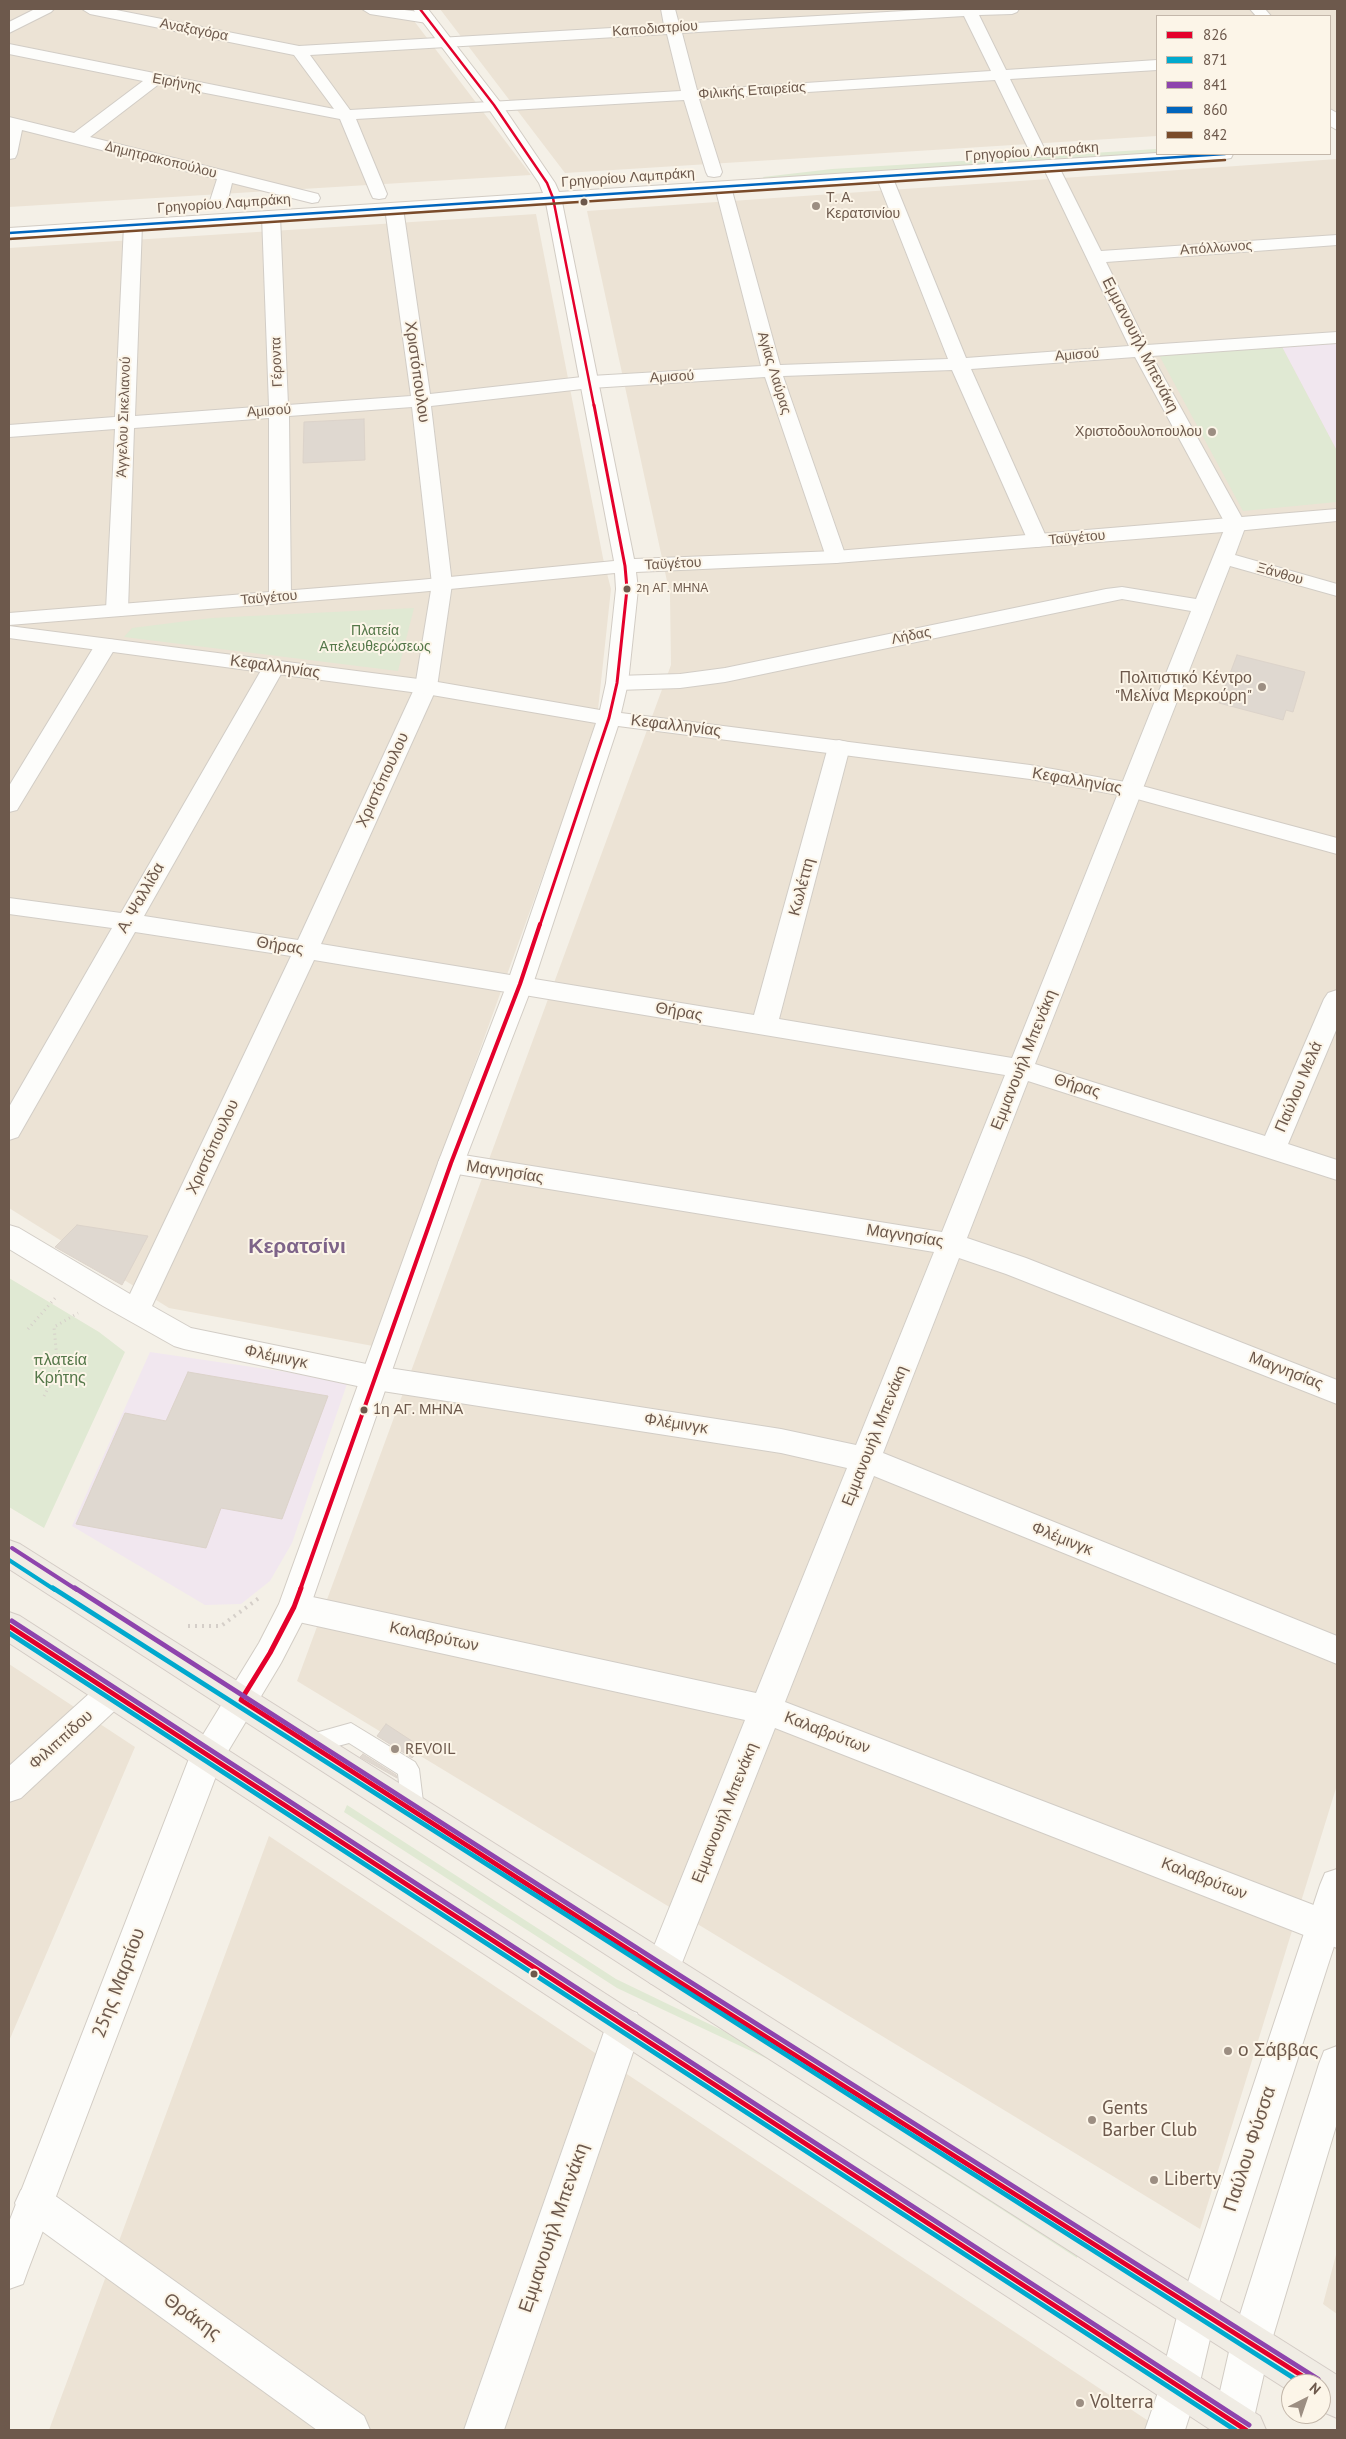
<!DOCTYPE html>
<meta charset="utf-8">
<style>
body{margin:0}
#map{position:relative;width:1346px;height:2439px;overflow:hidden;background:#f4f0e7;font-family:"PT Sans",sans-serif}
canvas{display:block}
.frame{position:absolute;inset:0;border:10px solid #6d594c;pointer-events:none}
.legend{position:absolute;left:1156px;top:15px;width:175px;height:140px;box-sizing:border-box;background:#fcf5e8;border:1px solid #c3b7aa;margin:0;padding:6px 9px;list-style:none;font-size:15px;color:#6d594c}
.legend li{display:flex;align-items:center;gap:10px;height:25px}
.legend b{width:25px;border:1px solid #c3b7aa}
.north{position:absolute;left:1281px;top:2374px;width:50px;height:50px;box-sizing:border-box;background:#fcf5e8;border:1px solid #c3b7aa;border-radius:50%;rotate:41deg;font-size:14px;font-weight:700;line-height:20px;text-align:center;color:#6d594c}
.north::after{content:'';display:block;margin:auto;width:18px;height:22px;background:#9c8e82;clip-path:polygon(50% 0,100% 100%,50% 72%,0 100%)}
</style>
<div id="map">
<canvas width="1346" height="2439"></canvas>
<div class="frame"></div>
<ul class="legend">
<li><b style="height:6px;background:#e4002b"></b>826</li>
<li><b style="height:6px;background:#00a9ce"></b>871</li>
<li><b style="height:6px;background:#8e44ad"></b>841</li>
<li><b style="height:6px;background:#0065bd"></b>860</li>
<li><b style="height:6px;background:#7a4b2a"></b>842</li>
</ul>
<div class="north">N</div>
</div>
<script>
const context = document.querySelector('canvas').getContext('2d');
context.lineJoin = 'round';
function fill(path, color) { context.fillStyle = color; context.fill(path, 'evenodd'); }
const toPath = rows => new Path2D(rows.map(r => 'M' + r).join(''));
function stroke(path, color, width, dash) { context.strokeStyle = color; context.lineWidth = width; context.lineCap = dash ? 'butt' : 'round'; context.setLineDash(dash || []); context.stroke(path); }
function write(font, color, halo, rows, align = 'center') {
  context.font = font + ' "PT Sans",sans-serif'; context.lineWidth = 4; context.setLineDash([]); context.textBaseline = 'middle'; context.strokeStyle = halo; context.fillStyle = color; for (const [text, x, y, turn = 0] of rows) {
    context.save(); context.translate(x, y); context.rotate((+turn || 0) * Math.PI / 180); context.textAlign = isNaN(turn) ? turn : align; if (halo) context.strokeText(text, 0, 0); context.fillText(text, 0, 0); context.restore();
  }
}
const residential = toPath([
 [9,9,405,9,531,175,9,207],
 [440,9,1337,9,1337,125,1330,125,1330,16,1157,16,1157,136,565,173],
 [1337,159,1337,1785,1200,2229,297,1681,671,665,670,595,587,211],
 [536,214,603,558,611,589,596,728,373,1346,169,1308,9,1208,9,248],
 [9,1664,135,1747,9,2041],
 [269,1836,1162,2430,49,2430],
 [1337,2251,1337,2314,1323,2304]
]);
const education = toPath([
 [1337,342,1337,451,1282,347],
 [150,1352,348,1381,292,1543,270,1581,241,1604,205,1605,72,1526]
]);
const green = toPath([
 [1157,149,1157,154,764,179,763,177,832,169],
 [1282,347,1337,451,1337,502,1243,511,1159,355],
 [414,608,398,671,124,637,132,628,211,618],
 [9,1278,99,1332,125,1352,44,1528,9,1507],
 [347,1805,616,1979,761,2049,1078,2251,1077,2258,770,2060,617,1988,344,1812]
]);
const building = toPath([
 [364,419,365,460,303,463,304,422,364,419],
 [1237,655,1305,672,1293,712,1286,710,1283,720,1219,703,1237,655],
 [77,1225,148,1236,122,1285,55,1247,77,1225],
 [188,1372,328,1396,282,1519,221,1508,206,1548,76,1524,125,1413,166,1421,188,1372],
 [386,1724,421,1747,412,1758,377,1736,386,1724],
 [363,1754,396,1775,397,1778,360,1757,363,1754]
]);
const pathFar1 = toPath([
 [28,1329,56,1297],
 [44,1396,58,1370,54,1327,78,1313]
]);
const path = toPath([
 [188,1626,221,1626,259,1598]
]);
const lane = toPath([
 [351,1723,415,1762,419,1769,424,1810,421,1817,413,1820,405,1817,402,1810,398,1774,349,1743,308,1754,301,1751,298,1744,301,1737,351,1723]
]);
const street = toPath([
 [35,9,54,9,51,12,9,33,9,22,35,9],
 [82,9,111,9,299,46,664,25,661,9,675,9,679,24,939,9,1019,9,1017,12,1012,14,979,15,1006,70,1157,60,1157,70,1010,79,1046,152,1044,156,1038,157,1032,156,1030,152,995,80,699,99,722,172,720,176,714,177,708,176,706,172,684,100,356,119,387,194,385,198,379,199,373,198,371,194,340,119,159,84,90,137,318,194,320,198,318,202,312,203,232,183,227,204,224,208,218,209,212,208,209,204,217,179,22,130,17,154,15,158,9,159,9,117,74,133,143,81,9,54,9,44,334,109,294,55,90,14,82,9],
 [964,16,991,71,697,90,682,33,964,16],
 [667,34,681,91,350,110,310,55,667,34],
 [362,9,397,9,427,13,435,18,427,23,370,14,362,9],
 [1250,9,1265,9,1271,16,1256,16,1250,9],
 [1330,109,1337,113,1337,130,1330,126,1330,109],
 [1050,160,1056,161,1101,251,1337,235,1337,245,1106,262,1147,345,1337,332,1337,343,1152,356,1246,525,1235,555,1337,584,1337,596,1230,566,1035,1064,1265,1136,1324,999,1328,993,1337,990,1337,1028,1288,1144,1337,1160,1337,1180,1028,1081,967,1238,1026,1258,1337,1380,1337,1404,1006,1274,959,1258,883,1453,1337,1636,1337,1664,874,1476,785,1702,1337,1914,1337,1948,775,1728,674,1983,662,1988,650,1983,644,1971,745,1720,294,1621,283,1617,278,1607,283,1597,294,1593,756,1693,847,1468,781,1453,376,1390,184,1349,174,1346,103,1306,9,1249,9,1225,19,1228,130,1294,291,956,135,932,18,1137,9,1140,9,1107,112,928,9,914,9,898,121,913,263,667,266,662,274,660,282,662,285,667,144,916,298,940,415,687,432,584,412,407,289,416,291,597,287,601,280,603,273,601,269,597,269,418,134,428,128,610,125,615,117,616,109,615,106,610,115,429,9,437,9,425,115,417,124,225,127,221,133,220,139,221,142,225,135,416,269,406,262,216,265,212,271,211,277,212,280,216,288,405,411,396,385,208,388,204,394,203,400,204,403,208,430,394,591,376,761,366,715,187,717,183,723,182,729,183,731,187,780,365,948,359,876,176,878,172,884,171,890,172,892,176,966,358,1129,346,1042,165,1044,161,1050,160],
 [1135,357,1226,525,1196,599,1122,587,1106,589,725,668,680,674,617,676,609,678,606,683,609,688,617,690,680,688,725,682,1122,599,1191,611,1012,1058,779,1019,850,747,847,742,839,740,831,742,828,747,754,1015,321,944,437,687,452,584,431,406,591,388,765,377,826,557,829,561,836,563,843,561,846,557,783,376,952,370,1028,541,1031,545,1038,547,1045,545,1048,541,971,369,1135,357],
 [314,960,1005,1075,942,1232,451,1153,441,1156,438,1163,441,1170,451,1173,934,1252,856,1445,781,1429,376,1366,191,1328,152,1306,314,960],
 [106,639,114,640,117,645,17,810,9,812,9,786,95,645,98,640,106,639],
 [112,1678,123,1683,128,1693,123,1703,21,1798,9,1802,9,1766,101,1683,112,1678],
 [624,2008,637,2013,642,2026,504,2430,464,2430,606,2026,611,2013,624,2008],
 [34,2184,47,2190,364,2416,370,2430,317,2430,21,2216,15,2203,21,2190,34,2184],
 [1179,2366,1193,2372,1199,2386,1185,2430,1145,2430,1165,2372,1179,2366]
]);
const secondary = toPath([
 [413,9,428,9,500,102,555,183,559,192,1157,153,1233,154,1231,158,1225,159,562,202,634,559,836,551,1337,509,1337,521,1236,531,836,563,636,572,638,589,628,683,621,713,1030,765,1131,783,1337,838,1337,854,1130,797,1030,779,618,726,533,984,464,1163,310,1607,281,1663,221,1763,28,2270,23,2284,9,2289,9,2222,190,1756,259,1643,279,1604,438,1163,507,984,596,723,426,694,9,638,9,626,426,680,600,710,606,683,616,589,615,573,419,592,9,625,9,613,419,580,614,561,546,203,9,238,9,228,543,193,539,183,488,108,413,9],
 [1337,1869,1337,1937,1217,2309,1199,2386,1193,2400,1179,2406,1165,2400,1159,2386,1179,2309,1320,1885,1325,1873,1337,1869],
 [1337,2046,1337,2123,1271,2343,1253,2422,1250,2430,1216,2430,1213,2422,1231,2343,1319,2064,1324,2051,1337,2046]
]);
const primary = toPath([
 [9,1540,20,1544,1337,2375,1337,2418,1321,2411,1321,2384,1291,2384,1291,2392,650,1983,9,1569,9,1540],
 [9,1612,20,1616,1260,2416,1266,2430,1211,2430,9,1643,9,1612]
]);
const bus1Far3 = toPath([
 [420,9,494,105,547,183,553,198,594,406]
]);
const bus1Far2 = toPath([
 [540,925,609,718,617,683,627,589,625,566,594,405]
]);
const bus1Far1 = toPath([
 [300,1590,451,1163,520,984,540,924]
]);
const bus1 = toPath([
 [301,1588,294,1607,270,1653,241,1700,662,1971,1315,2384],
 [9,1626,1246,2430]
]);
const bus2Far1 = toPath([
 [9,1560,55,1590]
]);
const bus2 = toPath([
 [53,1588,1303,2384],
 [9,1633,1235,2430]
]);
const bus3Far1 = toPath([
 [12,1548,77,1590]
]);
const bus3 = toPath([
 [75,1588,665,1966,1318,2379],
 [12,1621,1249,2425]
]);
const bus4 = toPath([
 [9,233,1225,154]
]);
const bus5 = toPath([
 [9,239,1225,160]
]);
const markers = [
 [584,202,4.5,"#6d594c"],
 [816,206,5,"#9c8e82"],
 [1212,432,5,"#9c8e82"],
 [627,589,4.5,"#6d594c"],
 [1262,687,5,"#9c8e82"],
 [364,1410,4.5,"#6d594c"],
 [395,1749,5,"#9c8e82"],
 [534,1974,4.5,"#6d594c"],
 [1228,2051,5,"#9c8e82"],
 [1092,2120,5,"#9c8e82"],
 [1154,2180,5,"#9c8e82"],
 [1080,2403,5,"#9c8e82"]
];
const farBusnames = [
 ["2η ΑΓ. ΜΗΝΑ",636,589]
];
const farStreetnames = [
 ["Καποδιστρίου",655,29,-4],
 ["Αναξαγόρα",194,30,11],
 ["Ειρήνης",177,83,11],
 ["Φιλικής Εταιρείας",752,91,-4],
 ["Γρηγορίου Λαμπράκη",1032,152,-4],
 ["Δημητρακοπούλου",161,160,14],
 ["Γρηγορίου Λαμπράκη",628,178,-4],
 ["Γρηγορίου Λαμπράκη",224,204,-4],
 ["Απόλλωνος",1216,248,-4],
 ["Αμισού",1077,355,-4],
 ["Γέροντα",277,362,-92],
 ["Αγίας Λαύρας",774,373,73],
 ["Αμισού",672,377,-3],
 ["Αμισού",269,411,-4],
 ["Άγγελου Σικελιανού",124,417,-88],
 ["Ταϋγέτου",1077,538,-5],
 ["Ταϋγέτου",673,564,-3],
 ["Ξάνθου",1280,574,16],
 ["Ταϋγέτου",269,598,-5],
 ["Λήδας",911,636,-12]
];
const farPoinames = [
 ["Τ. Α.",826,198],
 ["Κερατσινίου",826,214],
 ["Χριστοδουλοπουλου",1202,432,"right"]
];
const farParknames = [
 ["Πλατεία",375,631],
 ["Απελευθερώσεως",375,647]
];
const busNames = [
 ["1η ΑΓ. ΜΗΝΑ",373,1410]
];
const streetNames = [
 ["Εμμανουήλ Μπενάκη",1140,345,63],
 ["Χριστόπουλου",417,372,82],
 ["Κεφαλληνίας",275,667,8],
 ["Κεφαλληνίας",676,726,7],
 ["Χριστόπουλου",383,780,-65],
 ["Κεφαλληνίας",1077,781,10],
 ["Κωλέττη",802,887,-75],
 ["Α. Ψαλλίδα",141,898,-60],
 ["Θήρας",280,946,9],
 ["Θήρας",679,1012,10],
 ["Εμμανουήλ Μπενάκη",1024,1060,-68],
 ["Θήρας",1077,1086,17],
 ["Παύλου Μελά",1299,1087,-67],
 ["Χριστόπουλου",213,1147,-65],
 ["Μαγνησίας",505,1172,9],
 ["Μαγνησίας",905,1236,9],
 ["Φλέμινγκ",276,1357,12],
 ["Μαγνησίας",1286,1371,21],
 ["Φλέμινγκ",676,1424,9],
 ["Εμμανουήλ Μπενάκη",875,1436,-68],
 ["Φλέμινγκ",1062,1539,22],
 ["Καλαβρύτων",434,1637,12],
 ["Καλαβρύτων",827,1733,21],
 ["Φιλιππίδου",61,1740,-42],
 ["Εμμανουήλ Μπενάκη",725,1813,-68],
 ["Καλαβρύτων",1204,1879,21]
];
const poiNames = [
 ["Πολιτιστικό Κέντρο",1252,678],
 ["\"Μελίνα Μερκούρη\"",1252,696],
 ["REVOIL",405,1749,"left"]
];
const parkNames = [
 ["πλατεία",60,1360],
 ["Κρήτης",60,1378]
];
const nearStreetnames = [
 ["25ης Μαρτίου",119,1983,-69],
 ["Παύλου Φύσσα",1250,2149,-72],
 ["Εμμανουήλ Μπενάκη",554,2228,-71],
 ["Θράκης",192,2317,36]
];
const nearPoinames = [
 ["ο Σάββας",1238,2051],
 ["Gents",1102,2109],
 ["Barber Club",1102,2131],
 ["Liberty",1164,2180],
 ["Volterra",1090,2403]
];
const districtNames = [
 ["Κερατσίνι",297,1247]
];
fill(residential, '#ece3d5');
fill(education, '#f1e7ef');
fill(green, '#e0e9d3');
fill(building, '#dfd8d0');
stroke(building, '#dcd3ca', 1);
stroke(lane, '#d2cdc6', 2);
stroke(street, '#d2cdc6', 2);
stroke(secondary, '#d2ccc4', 2);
stroke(primary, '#d3cbc5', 2);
stroke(pathFar1, '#d5cfc9', 3, [1, 4]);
stroke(path, '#d5cfc9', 4, [2, 5]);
fill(lane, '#fdfdfb');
fill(street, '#fdfdfb');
fill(secondary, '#fdfdfb');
fill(primary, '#f0ece4');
stroke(bus1Far3, '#e4002b', 2.5);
stroke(bus1Far2, '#e4002b', 3);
stroke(bus1Far1, '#e4002b', 4);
stroke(bus1, '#e4002b', 5);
stroke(bus2Far1, '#00a9ce', 4);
stroke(bus2, '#00a9ce', 5);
stroke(bus3Far1, '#8e44ad', 4);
stroke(bus3, '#8e44ad', 5);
stroke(bus4, '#0065bd', 2.5);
stroke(bus5, '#7a4b2a', 2.5);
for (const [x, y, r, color] of markers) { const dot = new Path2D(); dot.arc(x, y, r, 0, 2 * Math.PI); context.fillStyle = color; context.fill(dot); stroke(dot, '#fcf5e8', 2); }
write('12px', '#6d594c', '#fcf5e8', farBusnames, 'left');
write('14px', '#6d594c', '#fcf5e8', farStreetnames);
write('14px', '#6d594c', '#fcf5e8', farPoinames, 'left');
write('14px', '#547749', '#fcf5e8', farParknames);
write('15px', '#6d594c', '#fcf5e8', busNames, 'left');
write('16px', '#6d594c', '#fcf5e8', streetNames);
write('16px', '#6d594c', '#fcf5e8', poiNames, 'right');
write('16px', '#547749', '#fcf5e8', parkNames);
write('19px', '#6d594c', '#fcf5e8', nearStreetnames);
write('19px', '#6d594c', '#fcf5e8', nearPoinames, 'left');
write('bold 21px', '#7e6489', '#fcf5e8', districtNames);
</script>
